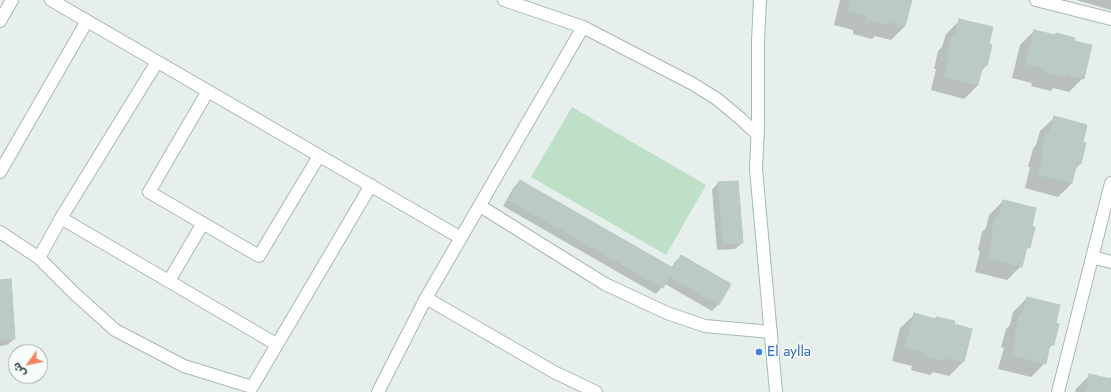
<!DOCTYPE html>
<meta charset="utf-8">
<style>
body{margin:0}
#map{position:relative;width:1111px;height:392px;overflow:hidden;background:#e6efeb;font-family:Jost,"Noto Sans Arabic",sans-serif}
canvas{display:block}
.north{position:absolute;left:8px;top:344px;width:40px;height:40px;box-sizing:border-box;background:#f7fbf9;border:1px solid #a3b1ad;border-radius:50%;rotate:237deg;font-size:11px;font-weight:700;line-height:16px;text-align:center;color:#24423a}
.north::after{content:'';display:block;margin:auto;width:14px;height:18px;background:#f4845f;clip-path:polygon(50% 0,100% 100%,50% 72%,0 100%)}
</style>
<div id="map">
<canvas width="1111" height="392"></canvas>
<div class="north">ش</div>
</div>
<script>
const context = document.querySelector('canvas').getContext('2d');
context.lineJoin = 'round';
function fill(path, color) { context.fillStyle = color; context.fill(path, 'evenodd'); }
const toPath = rows => new Path2D(rows.map(r => 'M' + r).join(''));
function stroke(path, color, width, dash) { context.strokeStyle = color; context.lineWidth = width; context.lineCap = dash ? 'butt' : 'round'; context.setLineDash(dash || []); context.stroke(path); }
function write(font, color, halo, rows, align = 'center') {
  context.font = font + ' Jost,sans-serif'; context.lineWidth = 3; context.setLineDash([]); context.textBaseline = 'middle'; context.strokeStyle = halo; context.fillStyle = color; for (const [text, x, y, turn = 0] of rows) {
    context.save(); context.translate(x, y); context.rotate((+turn || 0) * Math.PI / 180); context.textAlign = isNaN(turn) ? turn : align; if (halo) context.strokeText(text, 0, 0); context.fillText(text, 0, 0); context.restore();
  }
}
const green = toPath([
 [572,107,706,185,666,255,531,177]
]);
const shadow = toPath([
 [840,0,911,0,905,26,891,40,875,36,872,39,853,34,853,30,834,25],
 [1076,0,1111,0,1111,10],
 [960,20,987,45,986,66,981,71,978,85,964,99,931,90,936,69,934,69,938,51,942,47,946,34],
 [1034,31,1073,42,1083,78,1069,92,1053,88,1051,91,1031,86,1032,83,1012,78,1020,45],
 [1054,118,1081,143,1080,164,1075,169,1072,183,1058,197,1025,188,1030,167,1028,167,1033,149,1036,145,1040,131],
 [520,181,671,268,675,262,681,256,730,284,718,305,712,311,665,284,656,294,503,206,514,187],
 [718,183,742,243,735,249,717,250,712,190],
 [1003,201,1031,227,1029,247,1024,252,1021,266,1007,280,975,272,980,251,978,250,982,232,986,228,989,215],
 [0,281,14,339,7,345,0,346],
 [1027,298,1055,324,1053,344,1048,349,1045,363,1031,377,998,369,1004,348,1001,347,1006,329,1010,325,1013,312],
 [914,315,934,320,936,318,953,325,971,330,963,362,949,376,933,372,930,375,911,370,912,366,892,361,900,328],
 [1090,375,1110,380,1111,378,1111,392,1075,392,1076,389]
]);
const building = toPath([
 [850,0,912,0,905,26,888,22,887,25,866,20,867,16,847,11,850,0],
 [959,19,993,27,989,44,992,45,987,66,983,65,978,85,944,77,950,56,947,55,952,36,955,36,959,19],
 [1034,30,1055,35,1056,33,1075,38,1074,41,1092,45,1084,79,1066,74,1065,78,1044,72,1045,69,1026,64,1034,30],
 [1054,116,1087,125,1083,142,1086,143,1081,164,1077,163,1072,183,1038,175,1044,154,1041,153,1046,134,1049,134,1054,116],
 [520,180,673,268,681,255,731,284,719,305,670,277,663,288,509,200,520,180],
 [738,181,743,243,723,244,718,182,738,181],
 [1003,200,1036,208,1032,226,1035,227,1030,248,1027,247,1022,267,988,258,993,237,991,236,995,217,998,218,1003,200],
 [11,279,15,339,0,340,0,280,11,279],
 [1027,297,1060,305,1056,323,1059,324,1054,345,1050,344,1046,364,1012,355,1017,334,1015,334,1019,314,1022,315,1027,297],
 [914,313,935,319,936,317,955,321,954,324,972,329,964,362,946,358,945,361,924,356,925,352,905,347,914,313],
 [1089,374,1111,379,1111,377,1111,392,1085,392,1089,374]
]);
const street = toPath([
 [51,0,461,238],
 [504,0,583,27,693,84,717,99,741,119,758,135],
 [1036,0,1111,19],
 [0,21,12,0],
 [208,91,149,192,259,256,319,156],
 [0,172,87,21],
 [480,206,605,284,667,313,705,326,771,332],
 [61,218,276,344],
 [0,232,39,258,74,293,115,330,184,366,252,387,371,185],
 [1092,257,1111,262],
 [39,258,61,218,157,62],
 [169,281,203,223],
 [426,298,554,372,596,392],
 [378,392,426,298,583,27],
 [1058,392,1111,183]
]);
const secondary = toPath([
 [760,0,758,41,758,123,756,169,776,392]
]);
const markers = [
 [759,352,4,"#3f7fe0"]
];
const shopNames = [
 ["El aylla",767,352]
];
fill(green, '#bfe0c8');
fill(shadow, '#0003');
fill(building, '#bbcac4');
stroke(building, '#b8c9c2', 1);
stroke(street, '#a8b8b2', 14);
stroke(secondary, '#a4bbb3', 14);
stroke(street, '#fff', 12);
stroke(secondary, '#fff', 12);
for (const [x, y, r, color] of markers) { const dot = new Path2D(); dot.arc(x, y, r, 0, 2 * Math.PI); context.fillStyle = color; context.fill(dot); stroke(dot, '#f7fbf9', 1.5); }
write('15px', '#366cbe', '#f7fbf9', shopNames, 'left');
</script>
